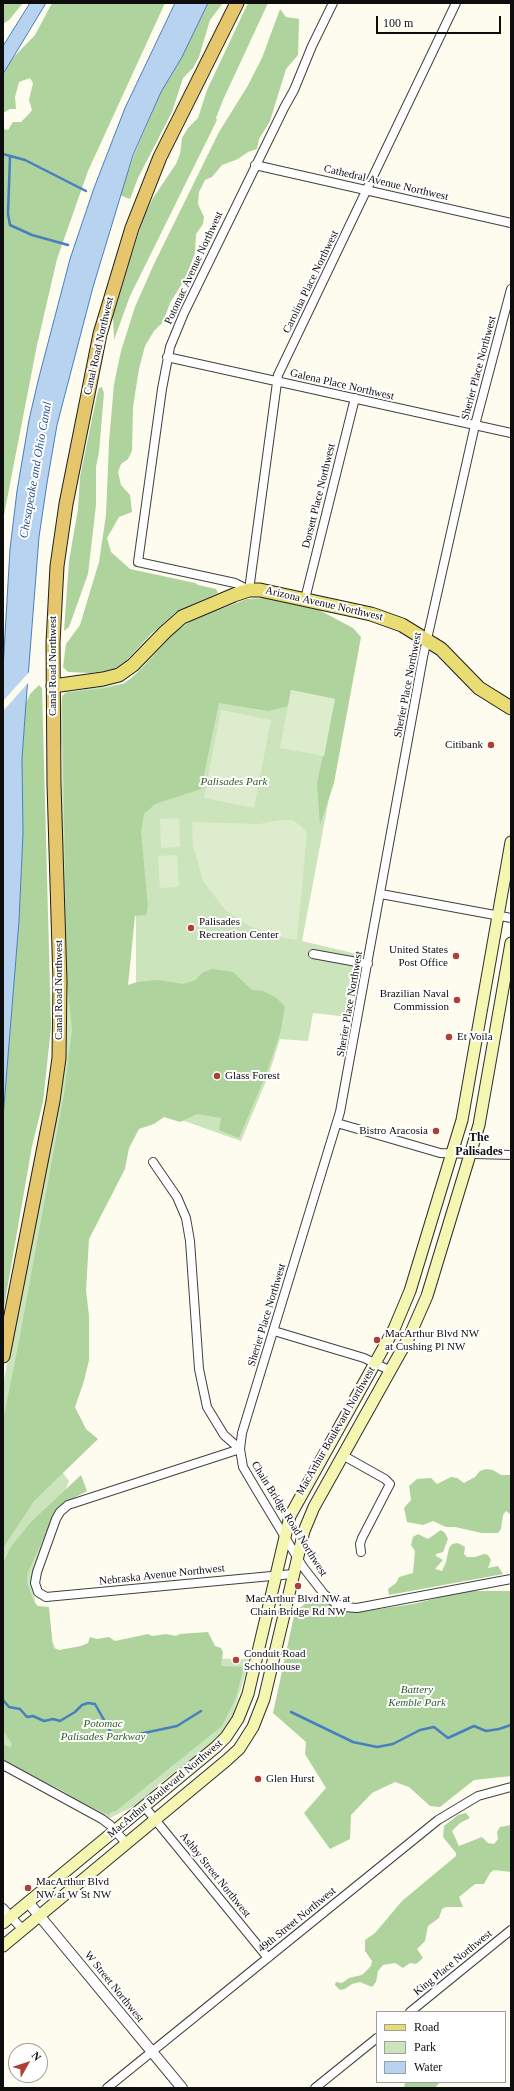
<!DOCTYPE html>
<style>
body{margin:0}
#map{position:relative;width:514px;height:2091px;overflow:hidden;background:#fdfcee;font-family:"Times New Roman",serif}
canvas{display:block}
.frame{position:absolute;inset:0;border:4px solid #0d0d0d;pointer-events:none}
.legend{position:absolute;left:376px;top:2011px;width:130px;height:72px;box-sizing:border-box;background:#fff;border:1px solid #9e9e9e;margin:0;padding:5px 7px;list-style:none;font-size:12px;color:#0d0d0d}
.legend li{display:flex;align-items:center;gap:8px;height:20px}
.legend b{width:20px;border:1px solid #9e9e9e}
.north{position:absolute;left:8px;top:2043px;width:40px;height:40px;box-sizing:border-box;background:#fff;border:1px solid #9e9e9e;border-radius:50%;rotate:51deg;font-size:11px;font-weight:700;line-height:16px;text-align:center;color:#0d0d0d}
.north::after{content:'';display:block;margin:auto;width:14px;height:18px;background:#ad3f34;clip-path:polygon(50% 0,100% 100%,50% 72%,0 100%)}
.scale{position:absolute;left:376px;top:16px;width:125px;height:18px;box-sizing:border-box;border:2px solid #0d0d0d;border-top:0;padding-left:5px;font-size:12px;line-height:14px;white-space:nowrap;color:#0d0d0d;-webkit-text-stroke:3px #fff;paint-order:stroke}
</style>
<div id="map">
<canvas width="514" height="2091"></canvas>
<div class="frame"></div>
<ul class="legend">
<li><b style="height:5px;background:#e9dc72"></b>Road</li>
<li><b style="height:11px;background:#cbe4bc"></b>Park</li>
<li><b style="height:11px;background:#b8d3ef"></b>Water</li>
</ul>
<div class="north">N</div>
<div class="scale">100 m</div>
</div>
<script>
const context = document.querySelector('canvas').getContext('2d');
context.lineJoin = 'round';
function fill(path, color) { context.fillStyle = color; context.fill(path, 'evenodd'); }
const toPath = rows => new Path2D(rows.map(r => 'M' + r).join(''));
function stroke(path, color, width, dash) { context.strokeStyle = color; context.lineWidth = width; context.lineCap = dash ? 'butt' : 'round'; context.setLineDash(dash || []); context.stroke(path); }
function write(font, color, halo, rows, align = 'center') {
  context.font = font + ' "Times New Roman",serif'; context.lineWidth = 4; context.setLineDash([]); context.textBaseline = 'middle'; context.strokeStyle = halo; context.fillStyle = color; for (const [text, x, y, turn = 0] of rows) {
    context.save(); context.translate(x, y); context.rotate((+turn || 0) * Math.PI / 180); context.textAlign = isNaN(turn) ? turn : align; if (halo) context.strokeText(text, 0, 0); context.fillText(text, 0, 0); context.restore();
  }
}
const green = toPath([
 [246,600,359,640,302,941,361,955,349,1017,313,1013,308,1041,280,1039,269,1074,241,1141,136,1104,136,774,50,1456,69,1481,31,1578,37,1611,60,1657,250,1659,230,1724,212,1744,159,1784,140,1803,104,1821,3,1765,3,1384,58,1108,66,1026,62,874,62,753,60,725,62,695,85,689,122,684,136,675,179,630,204,615]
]);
const forest = toPath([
 [3,3,23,3,9,20,3,24],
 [52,3,165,3,88,171,57,259,37,345,3,520,3,129,8,130,13,122,21,122,29,114,32,110,29,100,33,83,30,78,19,82,15,97,16,109,10,109,3,113,3,75,10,61,35,35],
 [208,3,223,3,210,20,199,57,193,68,183,78,172,112,138,178,130,199,127,198,120,195,134,155,161,92,182,57],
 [248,3,268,3,223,100,216,118,217,120,130,296,114,340,113,316,144,216,153,198,176,164,180,154,182,138,188,128,198,118,207,90],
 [280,9,286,17,299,19,298,55,286,69,270,121,259,139,257,149,248,152,238,159,222,165,212,177,205,180,199,192,198,204,204,217,203,224,196,234,195,253,186,277,170,303,163,322,154,331,145,346,139,369,133,407,132,451,128,459,121,464,118,472,121,485,130,495,132,512,119,517,107,538,111,552,130,569,195,583,198,585,216,589,218,593,176,612,151,634,125,662,113,670,90,673,68,672,63,667,66,644,80,625,99,562,106,515,109,442,114,384,121,351,135,307,154,264,219,132,247,87,262,58],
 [102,387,104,393,99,452,96,467,96,505,88,574,69,627,64,631,69,561,78,509,80,477,97,395,99,388],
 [264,598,319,610,353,628,361,637,334,783,320,825,317,783,335,699,291,690,288,706,269,711,219,703,201,789,155,804,144,814,141,832,148,907,146,915,135,916,128,985,137,982,158,980,183,984,196,980,202,973,212,969,233,972,252,990,263,991,275,997,285,1006,281,1030,267,1072,239,1138,219,1130,221,1118,197,1114,180,1122,164,1117,154,1124,139,1129,129,1148,125,1169,89,1239,86,1290,89,1316,89,1360,84,1381,75,1407,86,1429,98,1439,34,1501,3,1548,3,1421,19,1341,64,1094,72,1029,67,983,62,698,65,693,69,692,107,688,126,683,142,668,175,632,191,621,247,599],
 [39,685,42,688,51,1027,43,1102,32,1146,3,1313,3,1118,19,921,23,833,22,759,26,703,30,694],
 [486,1469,493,1470,501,1475,511,1475,511,1515,506,1511,503,1515,501,1529,498,1533,482,1533,455,1527,446,1527,433,1521,423,1525,407,1522,404,1508,411,1500,409,1486,417,1479,431,1478,437,1484,451,1477,457,1478,464,1483,475,1477,480,1471],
 [81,1475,87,1491,70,1500,56,1511,28,1572,27,1582,34,1602,38,1606,49,1607,53,1648,59,1650,81,1646,88,1643,90,1637,97,1639,109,1637,115,1641,148,1634,152,1636,166,1634,176,1636,180,1634,208,1632,215,1646,221,1648,223,1652,221,1666,244,1667,235,1700,222,1726,116,1811,111,1812,109,1815,76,1800,64,1791,20,1770,3,1760,3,1744,10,1748,12,1744,3,1730,3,1564,10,1548,30,1523],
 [441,1530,445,1533,448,1539,443,1552,436,1554,436,1556,443,1560,435,1569,442,1571,446,1562,449,1548,452,1544,458,1543,465,1547,464,1554,467,1557,475,1557,484,1554,488,1555,491,1560,488,1568,498,1566,503,1574,389,1595,388,1589,396,1583,399,1577,413,1573,415,1551,411,1545,413,1537,418,1534,428,1539],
 [466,1591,511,1591,511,1776,474,1780,440,1807,430,1806,409,1787,395,1782,372,1793,351,1815,350,1839,330,1849,304,1813,326,1788,305,1754,306,1742,273,1713,295,1611,312,1599,324,1599,346,1612,360,1612,413,1604],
 [466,1813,470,1818,460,1823,452,1831,459,1846,482,1837,488,1843,494,1844,498,1839,497,1832,500,1827,511,1825,511,1872,494,1870,490,1873,484,1884,475,1884,459,1897,463,1907,446,1907,442,1909,439,1918,428,1926,425,1941,417,1949,423,1958,416,1964,410,1963,403,1968,395,1963,383,1965,378,1971,376,1982,372,1987,360,1982,352,1984,345,1989,340,1990,335,1985,336,1982,342,1983,349,1978,362,1975,371,1966,372,1961,365,1951,365,1940,375,1933,402,1901,456,1856,456,1853,443,1837,444,1826,458,1815],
 [405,2082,440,2082,435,2088,404,2088]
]);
const pitch = toPath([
 [291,690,335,699,324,756,280,748],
 [221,710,271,720,254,808,204,798],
 [179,818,180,847,161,848,160,819],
 [280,820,293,820,301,826,307,833,297,940,275,936,250,926,239,920,225,910,203,881,193,846,192,822,259,824],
 [177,855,179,887,160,888,158,856]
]);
const water = toPath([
 [30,3,46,3,3,74,3,46,30,3],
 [175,3,208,3,182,57,161,92,133,155,93,287,57,425,47,483,39,537,26,703,22,759,23,833,19,921,3,1118,3,669,10,549,17,491,29,420,38,381,70,259,94,188,125,108,175,3]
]);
const pier = toPath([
 [31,670,30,681,3,711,3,701]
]);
const stream = toPath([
 [3,154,25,160,86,191],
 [10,157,8,214,10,225,32,235,68,245],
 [3,1700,9,1707,20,1709,27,1717,33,1716,44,1721,53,1719,60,1721,75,1712,82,1705,88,1703,95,1704,113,1736,125,1737,177,1726,201,1711],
 [291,1712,353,1742,377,1747,393,1744,420,1730,434,1727,448,1738,474,1726,486,1731,499,1729,511,1725]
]);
const minor = toPath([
 [333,3,312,46,294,90,284,108,184,313,170,347,162,389,138,562,235,583,249,590,278,375,456,3],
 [255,165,511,223],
 [167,357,511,433],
 [305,599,355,398],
 [381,894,511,918],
 [313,954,368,964],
 [337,1123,440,1153,511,1155],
 [153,1162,177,1197,186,1218,190,1241,199,1369,207,1407,224,1435,240,1449,243,1467,256,1489,303,1567,324,1594,335,1603,344,1607,357,1608,511,1579],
 [274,1331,364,1358,391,1371],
 [344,1456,385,1479,390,1484,362,1538,360,1544,361,1552],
 [293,1574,46,1597,38,1592,35,1583,37,1572,56,1519,60,1512,68,1505,240,1449,242,1433,340,1112,423,657,475,425,511,289],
 [3,1765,102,1819,110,1825,127,1844],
 [144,1806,268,1958],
 [3,1908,23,1930],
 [410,2012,511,1930],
 [107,2088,438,1820,478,1796,511,1787],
 [315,2088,377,2038]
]);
const tertiary = toPath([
 [28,1902,182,2088]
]);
const secondary = toPath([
 [3,1923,216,1747,226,1737,238,1719,248,1694,290,1516,394,1329,410,1291,462,1120,511,842],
 [3,1946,227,1760,239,1749,253,1727,264,1699,304,1531,314,1507,409,1337,427,1296,479,1125,511,943]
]);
const primary = toPath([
 [53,686,103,679,119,675,133,665,165,632,182,617,234,595,249,590,260,590,371,614,402,625,441,649,479,688,511,708]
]);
const trunk = toPath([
 [3,1356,53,1101,59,1058,60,982,54,784,53,643,57,566,66,504,100,334,132,228,160,157,237,3]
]);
const markers = [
 [491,745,4,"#ad3f34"],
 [191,928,4,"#ad3f34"],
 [456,956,4,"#ad3f34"],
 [457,1000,4,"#ad3f34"],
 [449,1037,4,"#ad3f34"],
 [217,1076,4,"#ad3f34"],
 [436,1131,4,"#ad3f34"],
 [377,1340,4,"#ad3f34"],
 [298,1586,4,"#ad3f34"],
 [236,1660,4,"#ad3f34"],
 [258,1779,4,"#ad3f34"],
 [28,1888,4,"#ad3f34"]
];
const streetNames = [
 ["Cathedral Avenue Northwest",386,183,13],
 ["Potomac Avenue Northwest",194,268,-65],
 ["Carolina Place Northwest",311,282,-64],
 ["Canal Road Northwest",99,346,-77],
 ["Sherier Place Northwest",479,368,-75],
 ["Galena Place Northwest",342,385,13],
 ["Dorsett Place Northwest",319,496,-76],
 ["Arizona Avenue Northwest",324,604,13],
 ["Canal Road Northwest",53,666,-90],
 ["Sherier Place Northwest",408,685,-79],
 ["Canal Road Northwest",59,990,-90],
 ["Sherier Place Northwest",350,1004,-80],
 ["Sherier Place Northwest",267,1315,-73],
 ["MacArthur Boulevard Northwest",336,1431,-60],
 ["Chain Bridge Road Northwest",289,1519,58],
 ["Nebraska Avenue Northwest",162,1575,-6],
 ["MacArthur Boulevard Northwest",165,1789,-40],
 ["Ashby Street Northwest",215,1875,51],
 ["49th Street Northwest",297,1920,-39],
 ["King Place Northwest",453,1963,-39],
 ["W Street Northwest",114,1987,51]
];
const poiNames = [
 ["Citibank",483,745,"right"],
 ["Palisades",199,922],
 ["Recreation Center",199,935],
 ["United States",448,950,"right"],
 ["Post Office",448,963,"right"],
 ["Brazilian Naval",449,994,"right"],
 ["Commission",449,1007,"right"],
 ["Et Voila",457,1037],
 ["Glass Forest",225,1076],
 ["Bistro Aracosia",428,1131,"right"],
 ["MacArthur Blvd NW",385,1334],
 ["at Cushing Pl NW",385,1347],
 ["MacArthur Blvd NW at",298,1599,"center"],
 ["Chain Bridge Rd NW",298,1612,"center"],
 ["Conduit Road",244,1654],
 ["Schoolhouse",244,1667],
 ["Glen Hurst",266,1779],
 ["MacArthur Blvd",36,1882],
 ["NW at W St NW",36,1895]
];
const parkNames = [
 ["Palisades Park",234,782],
 ["Battery",417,1690],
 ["Kemble Park",417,1703],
 ["Potomac",103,1724],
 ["Palisades Parkway",103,1737]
];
const waterNames = [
 ["Chesapeake and Ohio Canal",36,470,-80]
];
const neighbourhoodNames = [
 ["The",479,1138],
 ["Palisades",479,1152]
];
fill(green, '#cbe4bc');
fill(forest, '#aed39d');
fill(pitch, '#ddeccc');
fill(water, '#b8d3ef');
stroke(water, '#487fbe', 1);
fill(pier, '#fdfcee');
stroke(stream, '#487fbe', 2.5);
stroke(minor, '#404040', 10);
stroke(tertiary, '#404040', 12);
stroke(secondary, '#2f2f2f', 13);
stroke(primary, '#1e1e1e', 15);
stroke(trunk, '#1e1e1e', 15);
stroke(minor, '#fff', 8);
stroke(tertiary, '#fff', 10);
stroke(secondary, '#f4f6b1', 11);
stroke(primary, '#e9dc72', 13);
stroke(trunk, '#e6c66c', 13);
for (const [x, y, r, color] of markers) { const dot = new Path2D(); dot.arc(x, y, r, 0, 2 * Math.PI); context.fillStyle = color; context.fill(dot); stroke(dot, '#fff', 1.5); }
write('11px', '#0d0d0d', '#fff', streetNames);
write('11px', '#0d0d0d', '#fff', poiNames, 'left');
write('italic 11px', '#295d24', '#fff', parkNames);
write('italic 12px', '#245390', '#fff', waterNames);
write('bold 12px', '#0d0d0d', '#fff', neighbourhoodNames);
</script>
